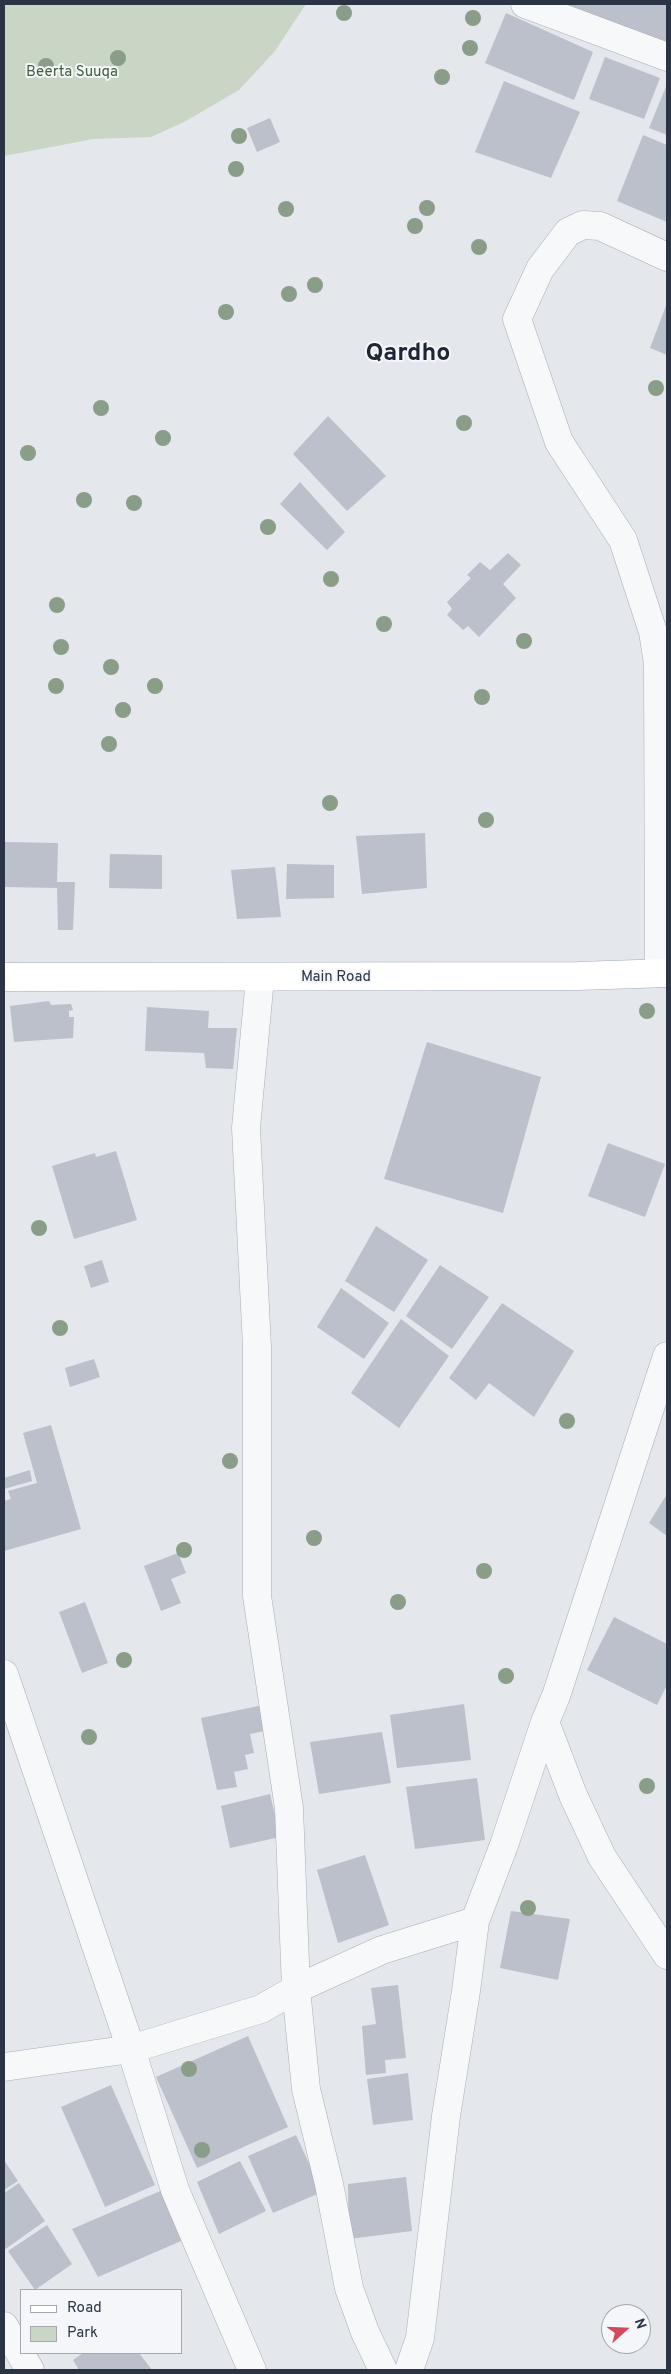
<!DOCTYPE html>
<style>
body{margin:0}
#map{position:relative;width:671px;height:2374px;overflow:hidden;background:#e4e7ec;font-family:Overpass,sans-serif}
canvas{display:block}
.frame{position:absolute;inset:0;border:5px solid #2b3445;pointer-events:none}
.legend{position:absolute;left:20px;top:2289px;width:162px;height:65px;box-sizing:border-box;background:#f4f6f9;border:1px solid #a4a8b1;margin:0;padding:6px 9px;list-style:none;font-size:15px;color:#2b3445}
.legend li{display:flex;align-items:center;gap:10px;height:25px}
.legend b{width:25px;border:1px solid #a4a8b1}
.north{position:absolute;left:601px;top:2304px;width:50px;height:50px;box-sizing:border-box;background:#f4f6f9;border:1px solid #a4a8b1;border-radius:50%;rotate:70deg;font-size:14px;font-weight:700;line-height:20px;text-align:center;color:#2b3445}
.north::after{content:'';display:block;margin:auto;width:18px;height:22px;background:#d1495b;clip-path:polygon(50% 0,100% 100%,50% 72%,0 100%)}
</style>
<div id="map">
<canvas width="671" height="2374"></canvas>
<div class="frame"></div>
<ul class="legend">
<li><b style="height:6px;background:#fff"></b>Road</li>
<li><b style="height:14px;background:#c9d6c5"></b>Park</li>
</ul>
<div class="north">N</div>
</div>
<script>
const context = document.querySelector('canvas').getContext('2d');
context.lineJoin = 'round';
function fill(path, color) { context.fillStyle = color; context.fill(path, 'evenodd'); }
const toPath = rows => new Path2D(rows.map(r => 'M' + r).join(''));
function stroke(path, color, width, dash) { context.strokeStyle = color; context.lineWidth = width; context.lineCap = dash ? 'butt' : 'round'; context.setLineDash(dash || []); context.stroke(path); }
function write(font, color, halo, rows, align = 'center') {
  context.font = font + ' Overpass,sans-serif'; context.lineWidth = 4; context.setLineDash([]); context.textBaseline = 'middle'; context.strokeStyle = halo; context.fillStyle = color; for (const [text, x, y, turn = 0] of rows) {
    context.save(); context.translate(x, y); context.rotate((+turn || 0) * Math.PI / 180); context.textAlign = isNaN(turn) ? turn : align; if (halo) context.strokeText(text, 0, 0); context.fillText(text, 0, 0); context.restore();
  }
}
const green = toPath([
 [4,4,306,4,275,51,239,90,184,122,151,137,93,139,4,156]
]);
const building = toPath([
 [549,4,667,4,667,42,625,29],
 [506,13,593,52,574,100,485,63],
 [605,57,660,78,644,119,589,99],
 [504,81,580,112,551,178,475,152],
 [667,84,667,135,649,128],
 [270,118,280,142,257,152,247,128],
 [643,135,667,145,667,222,617,201],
 [667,303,667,355,650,348],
 [328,416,386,476,347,511,293,454],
 [300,482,345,532,327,550,280,504],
 [508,553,521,565,503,584,516,598,479,637,468,626,463,630,447,615,452,609,447,602,471,578,467,575,480,562,490,570],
 [425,833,427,888,362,894,356,836],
 [4,842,58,843,57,882,75,882,73,930,58,930,57,888,4,887],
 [110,854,162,855,162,889,109,888],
 [287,864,334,865,334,898,286,899],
 [275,867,281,917,237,919,231,870],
 [49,1001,51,1005,71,1004,73,1010,69,1011,69,1017,74,1017,73,1038,14,1042,10,1006],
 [147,1007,209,1011,208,1028,237,1028,233,1069,206,1068,204,1053,145,1051],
 [427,1042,541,1077,503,1213,384,1179],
 [608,1143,665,1164,645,1217,588,1196],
 [116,1151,137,1220,74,1239,52,1166,95,1153,96,1157],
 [376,1226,428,1260,394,1312,345,1281],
 [102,1260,109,1282,91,1288,84,1266],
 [440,1265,489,1297,452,1349,406,1316],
 [341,1288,389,1323,364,1359,317,1327],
 [502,1303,574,1351,534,1417,489,1383,476,1400,449,1378],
 [401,1319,449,1356,399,1428,351,1393],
 [94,1359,100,1377,70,1387,65,1368],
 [51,1425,81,1529,4,1551,4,1501,11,1499,8,1491,37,1483,23,1433],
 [30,1470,32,1481,4,1489,4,1478],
 [667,1494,667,1536,649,1523],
 [178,1553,186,1573,171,1579,181,1603,161,1611,144,1566],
 [85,1602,108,1663,82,1673,59,1612],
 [614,1617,667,1644,667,1685,657,1705,587,1670],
 [464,1704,471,1760,397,1768,390,1715],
 [263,1705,269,1730,250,1734,254,1753,245,1755,248,1769,234,1772,237,1787,217,1790,201,1718],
 [382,1732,391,1783,319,1794,310,1742],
 [477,1778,485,1840,415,1849,406,1787],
 [270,1794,280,1837,230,1848,221,1806],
 [365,1855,389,1925,338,1943,317,1870],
 [511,1911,570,1919,558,1980,500,1968],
 [398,1985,406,2058,385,2060,386,2073,366,2075,362,2026,376,2024,371,1988],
 [248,2036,288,2127,197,2168,156,2077],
 [408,2073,413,2120,373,2125,367,2079],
 [111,2085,155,2185,105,2207,61,2107],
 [296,2135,322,2192,273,2213,248,2156],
 [4,2160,18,2181,4,2190],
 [240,2161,266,2211,219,2234,197,2182],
 [406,2177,412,2231,349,2239,348,2184],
 [19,2183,45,2221,4,2250,4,2193],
 [165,2189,188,2238,98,2277,72,2229],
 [47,2225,72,2264,35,2290,8,2251],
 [83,2353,139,2353,152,2370,79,2370,73,2360]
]);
const minor = toPath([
 [525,4,667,57],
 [659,973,658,663,653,632,623,540,559,442,517,319,540,269,568,232,583,225,600,226,667,257],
 [260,978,246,1128,257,1347,257,1596,289,1808,296,1989,306,2089,329,2184,349,2288,365,2332,383,2370],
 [4,1674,131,2049,175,2190,252,2370],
 [545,1722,573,1795,602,1857,667,1955],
 [4,2067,131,2049,261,2009,296,1989,382,1950,475,1921],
 [4,2326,30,2370],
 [409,2370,420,2338,446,2116,466,1991,475,1921,504,1845,545,1722,556,1696,667,1356]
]);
const primary = toPath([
 [4,977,578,976,667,973]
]);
const trees = [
 [344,13],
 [473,18],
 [470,48],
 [118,58],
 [46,66],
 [442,77],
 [239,136],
 [236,169],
 [427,208],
 [286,209],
 [415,226],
 [479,247],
 [315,285],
 [289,294],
 [226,312],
 [656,388],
 [101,408],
 [464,423],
 [163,438],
 [28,453],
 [84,500],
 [134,503],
 [268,527],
 [331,579],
 [57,605],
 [384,624],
 [524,641],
 [61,647],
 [111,667],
 [56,686],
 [155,686],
 [482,697],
 [123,710],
 [109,744],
 [330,803],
 [486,820],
 [647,1011],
 [39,1228],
 [60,1328],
 [567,1421],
 [230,1461],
 [314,1538],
 [184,1550],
 [484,1571],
 [398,1602],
 [124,1660],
 [506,1676],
 [89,1737],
 [647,1786],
 [528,1908],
 [189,2069],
 [202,2150]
];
const parkNames = [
 ["Beerta Suuqa",72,73]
];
const streetNames = [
 ["Main Road",336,978]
];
const townNames = [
 ["Qardho",408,355]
];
fill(green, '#c9d6c5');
fill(building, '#bbc0ca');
stroke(minor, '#a9aeb7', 29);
stroke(primary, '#a3abb8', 29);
stroke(minor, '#f7f8fa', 28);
stroke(primary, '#fff', 28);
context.fillStyle = '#899d89';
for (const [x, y] of trees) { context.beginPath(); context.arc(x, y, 8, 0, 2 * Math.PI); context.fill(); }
write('15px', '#3f6138', '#f4f6f9', parkNames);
write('15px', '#2b3445', '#f4f6f9', streetNames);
write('bold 25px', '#1d2536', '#f4f6f9', townNames);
</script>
